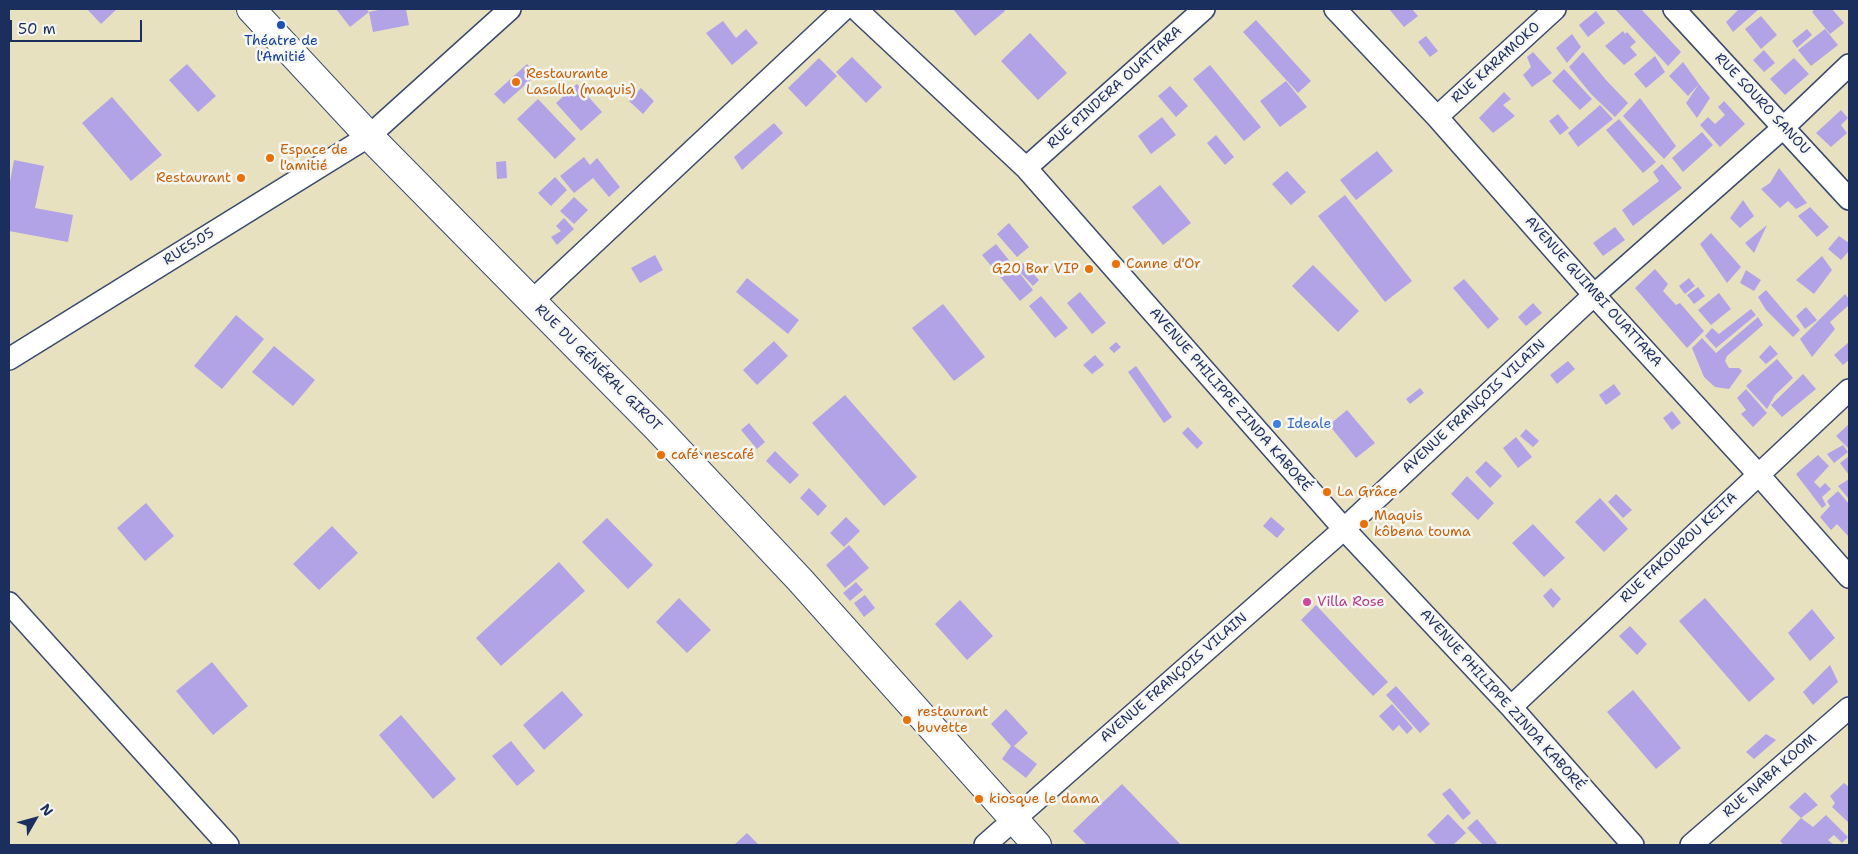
<!DOCTYPE html>
<meta charset="utf-8">
<style>
body{margin:0}
#map{position:relative;width:1858px;height:854px;overflow:hidden;background:#e8e1c0;font-family:"Shantell Sans",sans-serif}
canvas{display:block}
.frame{position:absolute;inset:0;border:10px solid #1b2f5e;pointer-events:none}
.north{position:absolute;left:10px;top:794px;width:50px;height:50px;-webkit-text-stroke:4px #f6f6f2;paint-order:stroke;rotate:52deg;font-size:14px;font-weight:700;line-height:20px;text-align:center;color:#1b2f5e}
.north::after{content:'';display:block;margin:auto;width:18px;height:22px;background:#1b2f5e;clip-path:polygon(50% 0,100% 100%,50% 72%,0 100%)}
.scale{position:absolute;left:10px;top:20px;width:132px;height:22px;box-sizing:border-box;border:2px solid #1b2f5e;border-top:0;padding-left:6px;font-size:15px;line-height:18px;white-space:nowrap;color:#1b2f5e;-webkit-text-stroke:4px #f6f6f2;paint-order:stroke}
</style>
<div id="map">
<canvas width="1858" height="854"></canvas>
<div class="frame"></div>
<div class="north">N</div>
<div class="scale">50 m</div>
</div>
<script>
const context = document.querySelector('canvas').getContext('2d');
context.lineJoin = 'round';
function fill(path, color) { context.fillStyle = color; context.fill(path, 'evenodd'); }
const toPath = rows => new Path2D(rows.map(r => 'M' + r).join(''));
function stroke(path, color, width, dash) { context.strokeStyle = color; context.lineWidth = width; context.lineCap = dash ? 'butt' : 'round'; context.setLineDash(dash || []); context.stroke(path); }
function write(font, color, halo, rows, align = 'center') {
  context.font = font + ' "Shantell Sans",sans-serif'; context.lineWidth = 5; context.setLineDash([]); context.textBaseline = 'middle'; context.strokeStyle = halo; context.fillStyle = color; for (const [text, x, y, turn = 0] of rows) {
    context.save(); context.translate(x, y); context.rotate((+turn || 0) * Math.PI / 180); context.textAlign = isNaN(turn) ? turn : align; if (halo) context.strokeText(text, 0, 0); context.fillText(text, 0, 0); context.restore();
  }
}
const building = toPath([
 [87,9,117,9,101,24],
 [336,9,366,9,369,12,383,9,406,9,409,25,373,32,369,12,350,27],
 [953,9,1004,9,1005,11,975,36],
 [1389,9,1412,9,1418,16,1404,27],
 [1615,9,1641,9,1681,52,1668,66],
 [1739,9,1759,9,1733,32,1726,22],
 [1815,9,1832,9,1844,23,1830,34,1812,12],
 [1596,11,1605,23,1588,37,1579,25],
 [1761,16,1777,35,1761,49,1745,29],
 [1256,20,1311,81,1298,93,1243,32],
 [723,21,736,38,746,29,758,43,732,65,706,33],
 [1807,29,1812,35,1797,48,1792,41],
 [1825,29,1838,45,1811,66,1798,50],
 [1623,31,1625,34,1627,32,1636,42,1630,47,1637,55,1624,65,1605,46],
 [1030,33,1067,73,1038,100,1001,61],
 [1572,34,1581,47,1567,63,1556,48],
 [1426,36,1438,51,1430,57,1418,42],
 [1764,50,1775,63,1764,72,1753,60],
 [1533,52,1552,73,1532,87,1523,75,1531,67,1527,57],
 [1583,52,1606,80,1628,103,1615,117,1591,94,1569,67],
 [1655,56,1665,72,1646,88,1634,74],
 [852,57,882,87,866,103,836,72],
 [819,58,837,76,806,107,788,88],
 [1794,58,1809,74,1785,95,1770,79],
 [1683,62,1699,84,1688,96,1669,76],
 [187,64,216,96,198,112,169,80],
 [527,64,537,74,504,104,494,94],
 [1210,65,1261,127,1244,141,1193,79],
 [1564,69,1592,99,1580,110,1552,81],
 [1286,81,1307,107,1280,127,1260,101],
 [577,84,602,112,581,131,556,103],
 [1699,84,1710,98,1697,118,1686,103],
 [1170,86,1188,106,1176,117,1158,96],
 [641,88,654,101,643,114,629,101],
 [1504,92,1511,99,1503,105,1515,116,1493,133,1479,118],
 [112,97,162,155,131,181,82,123],
 [1640,98,1676,146,1664,159,1623,116],
 [538,99,576,139,555,159,517,119],
 [1724,101,1745,124,1720,147,1700,125,1708,117,1715,124,1725,115,1718,107],
 [1600,105,1613,119,1578,147,1568,133],
 [1841,110,1848,118,1841,125,1847,133,1831,147,1816,133],
 [1558,114,1569,128,1560,135,1549,121],
 [1162,117,1176,135,1151,154,1138,136],
 [1619,119,1656,162,1643,173,1606,130],
 [774,123,783,133,742,170,734,157],
 [1702,132,1713,145,1683,172,1672,158],
 [1216,135,1234,157,1225,165,1207,143],
 [1377,151,1393,171,1356,200,1340,180],
 [584,157,590,165,597,158,620,187,609,197,593,178,574,193,560,176],
 [14,160,44,166,35,208,73,215,68,242,9,231,9,187],
 [506,161,507,178,497,179,496,162],
 [1662,164,1682,188,1633,226,1622,210,1659,181,1653,172],
 [1779,168,1807,203,1796,209,1788,201,1780,208,1761,189,1770,183],
 [1287,171,1306,192,1291,205,1272,184],
 [555,177,567,190,551,206,538,193],
 [1160,185,1191,223,1163,245,1132,207],
 [1345,195,1412,281,1385,302,1318,216],
 [574,197,588,210,574,224,560,211],
 [1743,200,1754,216,1740,228,1730,218],
 [1810,207,1829,227,1817,237,1798,216],
 [564,218,574,229,557,245,551,237,561,231,556,226],
 [1009,223,1029,247,1017,257,997,234],
 [1767,225,1754,253,1745,243],
 [1615,227,1625,240,1603,256,1593,243],
 [1711,233,1741,267,1727,283,1700,244],
 [1839,236,1849,243,1849,251,1841,260,1828,249],
 [996,244,1033,290,1020,301,982,255],
 [655,255,663,270,640,283,631,268],
 [1822,256,1832,270,1814,294,1796,280],
 [1023,263,1039,280,1033,286,1017,269],
 [1313,265,1359,311,1338,332,1292,286],
 [1655,269,1668,284,1663,291,1676,305,1680,303,1704,331,1687,348,1635,288],
 [1746,270,1761,280,1754,291,1740,283],
 [747,278,799,320,788,334,736,292],
 [1689,278,1695,286,1685,294,1679,286],
 [1464,279,1499,319,1488,329,1453,288],
 [1698,287,1705,296,1694,304,1687,295],
 [1766,290,1800,330,1793,337,1766,310,1758,297],
 [1080,292,1106,323,1092,334,1067,303],
 [1719,293,1731,309,1711,325,1698,310],
 [1845,294,1849,299,1849,305,1830,322,1835,329,1812,357,1800,339],
 [1041,296,1068,328,1055,338,1029,306],
 [1533,303,1542,313,1526,326,1518,317],
 [943,304,985,357,954,381,912,328],
 [1806,307,1817,320,1805,329,1796,316],
 [1751,309,1756,315,1716,348,1705,336,1712,328,1719,334],
 [236,315,264,339,222,389,194,366],
 [1758,317,1763,325,1727,356,1725,361,1729,368,1739,368,1742,371,1729,389,1715,387,1704,377,1692,348,1702,338,1716,353],
 [774,341,788,356,757,385,743,370],
 [1116,342,1121,347,1114,353,1109,348],
 [1849,342,1849,360,1843,365,1834,355],
 [1770,345,1778,354,1766,364,1759,357],
 [274,346,315,380,293,406,252,372],
 [1095,355,1104,365,1092,374,1083,365],
 [1777,359,1793,378,1775,395,1767,409,1746,386],
 [1568,361,1575,369,1557,384,1550,375],
 [1136,366,1172,417,1164,423,1128,372],
 [1803,374,1816,389,1782,417,1771,405],
 [1614,384,1621,394,1606,405,1599,395],
 [1420,388,1424,393,1410,404,1406,399],
 [1746,389,1767,413,1753,427,1741,414,1746,410,1737,398],
 [845,395,917,477,884,506,812,423],
 [1347,410,1375,443,1356,458,1329,425],
 [1672,411,1681,423,1672,430,1663,418],
 [749,423,765,442,757,449,741,430],
 [1849,424,1849,449,1836,436],
 [1188,427,1203,443,1197,449,1182,433],
 [1526,429,1539,441,1533,447,1520,436],
 [1516,437,1532,457,1518,468,1503,448],
 [1843,445,1848,452,1834,463,1827,454],
 [775,451,799,475,790,484,766,461],
 [1818,455,1829,466,1814,482,1820,488,1825,483,1831,489,1822,497,1826,505,1822,508,1796,474],
 [1849,456,1849,475,1840,463],
 [1486,461,1502,476,1490,488,1475,472],
 [1467,476,1494,503,1478,520,1451,494],
 [1849,479,1849,499,1838,486],
 [809,488,827,506,818,516,800,498],
 [1838,491,1849,504,1849,537,1837,524,1831,530,1820,517,1830,506,1827,501],
 [1616,494,1632,510,1623,518,1608,502],
 [1600,498,1628,529,1604,552,1575,522],
 [146,503,174,536,145,561,117,528],
 [846,517,860,531,844,547,830,533],
 [1271,517,1285,529,1277,538,1263,526],
 [607,518,653,565,628,589,582,542],
 [1533,524,1565,558,1544,577,1512,543],
 [332,526,358,553,319,590,293,564],
 [849,545,869,568,845,588,826,565],
 [559,562,585,591,501,666,476,638],
 [856,582,863,590,850,601,843,593],
 [1551,588,1561,599,1553,608,1543,596],
 [865,595,875,608,864,617,854,603],
 [679,598,711,630,687,653,656,622],
 [1705,598,1775,679,1749,702,1679,621],
 [960,600,993,636,967,660,935,624],
 [1316,605,1388,682,1373,696,1301,620],
 [1812,609,1835,638,1810,661,1788,633],
 [1630,626,1647,644,1637,655,1619,636],
 [212,662,248,706,213,735,176,691],
 [1830,665,1838,682,1813,705,1803,692],
 [1396,686,1430,724,1420,733,1386,695],
 [1633,690,1681,748,1656,769,1607,712],
 [562,691,583,715,544,750,523,725],
 [1392,704,1413,728,1407,734,1399,725,1393,731,1379,716],
 [1006,709,1028,733,1014,746,1037,764,1026,778,1002,759,1011,746,991,724],
 [401,715,456,779,433,799,379,735],
 [1766,734,1776,740,1754,759,1746,752],
 [511,741,535,771,517,786,492,756],
 [1844,783,1849,787,1849,823,1832,807,1835,803,1830,796],
 [1122,784,1181,845,1087,845,1073,831],
 [1450,788,1471,813,1463,820,1442,794],
 [1805,792,1818,805,1801,818,1789,807],
 [1448,814,1466,833,1453,845,1437,845,1427,835],
 [1826,815,1848,837,1842,843,1834,835,1828,840,1834,845,1784,845,1780,841,1801,818,1813,827],
 [1477,819,1497,843,1495,845,1483,845,1467,828],
 [747,833,759,845,734,845]
]);
const street = toPath([
 [856,9,1026,168,1344,529,1511,707,1633,845],
 [1335,9,1437,117,1594,295,1758,474,1849,577],
 [1674,9,1849,199],
 [1437,117,1555,9],
 [1026,168,1204,9],
 [532,301,844,9],
 [9,359,369,136,510,9],
 [9,603,228,845],
 [1511,707,1849,390],
 [985,845,1344,529,1594,295,1784,127,1849,65],
 [1691,845,1849,708]
]);
const highway = toPath([
 [251,9,369,136,657,428,800,580,1037,845]
]);
const markers = [
 [281,25,5,"#1a4fb4"],
 [516,82,5,"#e8710a"],
 [270,158,5,"#e8710a"],
 [241,178,5,"#e8710a"],
 [1116,264,5,"#e8710a"],
 [1089,269,5,"#e8710a"],
 [1277,424,5,"#3f7fe0"],
 [661,455,5,"#e8710a"],
 [1327,492,5,"#e8710a"],
 [1364,524,5,"#e8710a"],
 [1307,602,5,"#d1479c"],
 [907,720,5,"#e8710a"],
 [979,799,5,"#e8710a"]
];
const transitNames = [
 ["Théatre de",281,41],
 ["l'Amitié",281,57]
];
const streetNames = [
 ["RUE KARAMOKO",1496,63,-42],
 ["RUE PINDERA OUATTARA",1115,88,-42],
 ["RUE SOURO SANOU",1762,104,47],
 ["RUE5.05",189,247,-32],
 ["AVENUE GUIMBI OUATTARA",1593,292,48],
 ["RUE DU GÉNÉRAL GIROT",598,368,45],
 ["AVENUE PHILIPPE ZINDA KABORÉ",1230,400,49],
 ["AVENUE FRANÇOIS VILAIN",1474,407,-43],
 ["RUE FAKOUROU KEITA",1679,548,-43],
 ["AVENUE FRANÇOIS VILAIN",1174,678,-41],
 ["AVENUE PHILIPPE ZINDA KABORÉ",1502,700,48],
 ["RUE NABA KOOM",1770,776,-41]
];
const foodNames = [
 ["Restaurante",526,74],
 ["Lasalla (maquis)",526,90],
 ["Espace de",280,150],
 ["l'amitié",280,166],
 ["Restaurant",231,178,"right"],
 ["Canne d'Or",1126,264],
 ["G20 Bar VIP",1079,269,"right"],
 ["café nescafé",671,455],
 ["La Grâce",1337,492],
 ["Maquis",1374,516],
 ["kôbena touma",1374,532],
 ["restaurant",917,712],
 ["buvette",917,728],
 ["kiosque le dama",989,799]
];
const shopNames = [
 ["Ideale",1287,424]
];
const hotelNames = [
 ["Villa Rose",1317,602]
];
fill(building, '#b2a3e6');
stroke(street, '#3a4a6d', 24);
stroke(highway, '#3a4a6d', 30);
stroke(street, '#fff', 21);
stroke(highway, '#fff', 28);
for (const [x, y, r, color] of markers) { const dot = new Path2D(); dot.arc(x, y, r, 0, 2 * Math.PI); context.fillStyle = color; context.fill(dot); stroke(dot, '#f6f6f2', 2); }
write('14px', '#164399', '#f6f6f2', transitNames);
write('14px', '#1b2f5e', '#f6f6f2', streetNames);
write('14px', '#c56008', '#f6f6f2', foodNames, 'left');
write('14px', '#366cbe', '#f6f6f2', shopNames, 'left');
write('14px', '#b23c85', '#f6f6f2', hotelNames, 'left');
</script>
